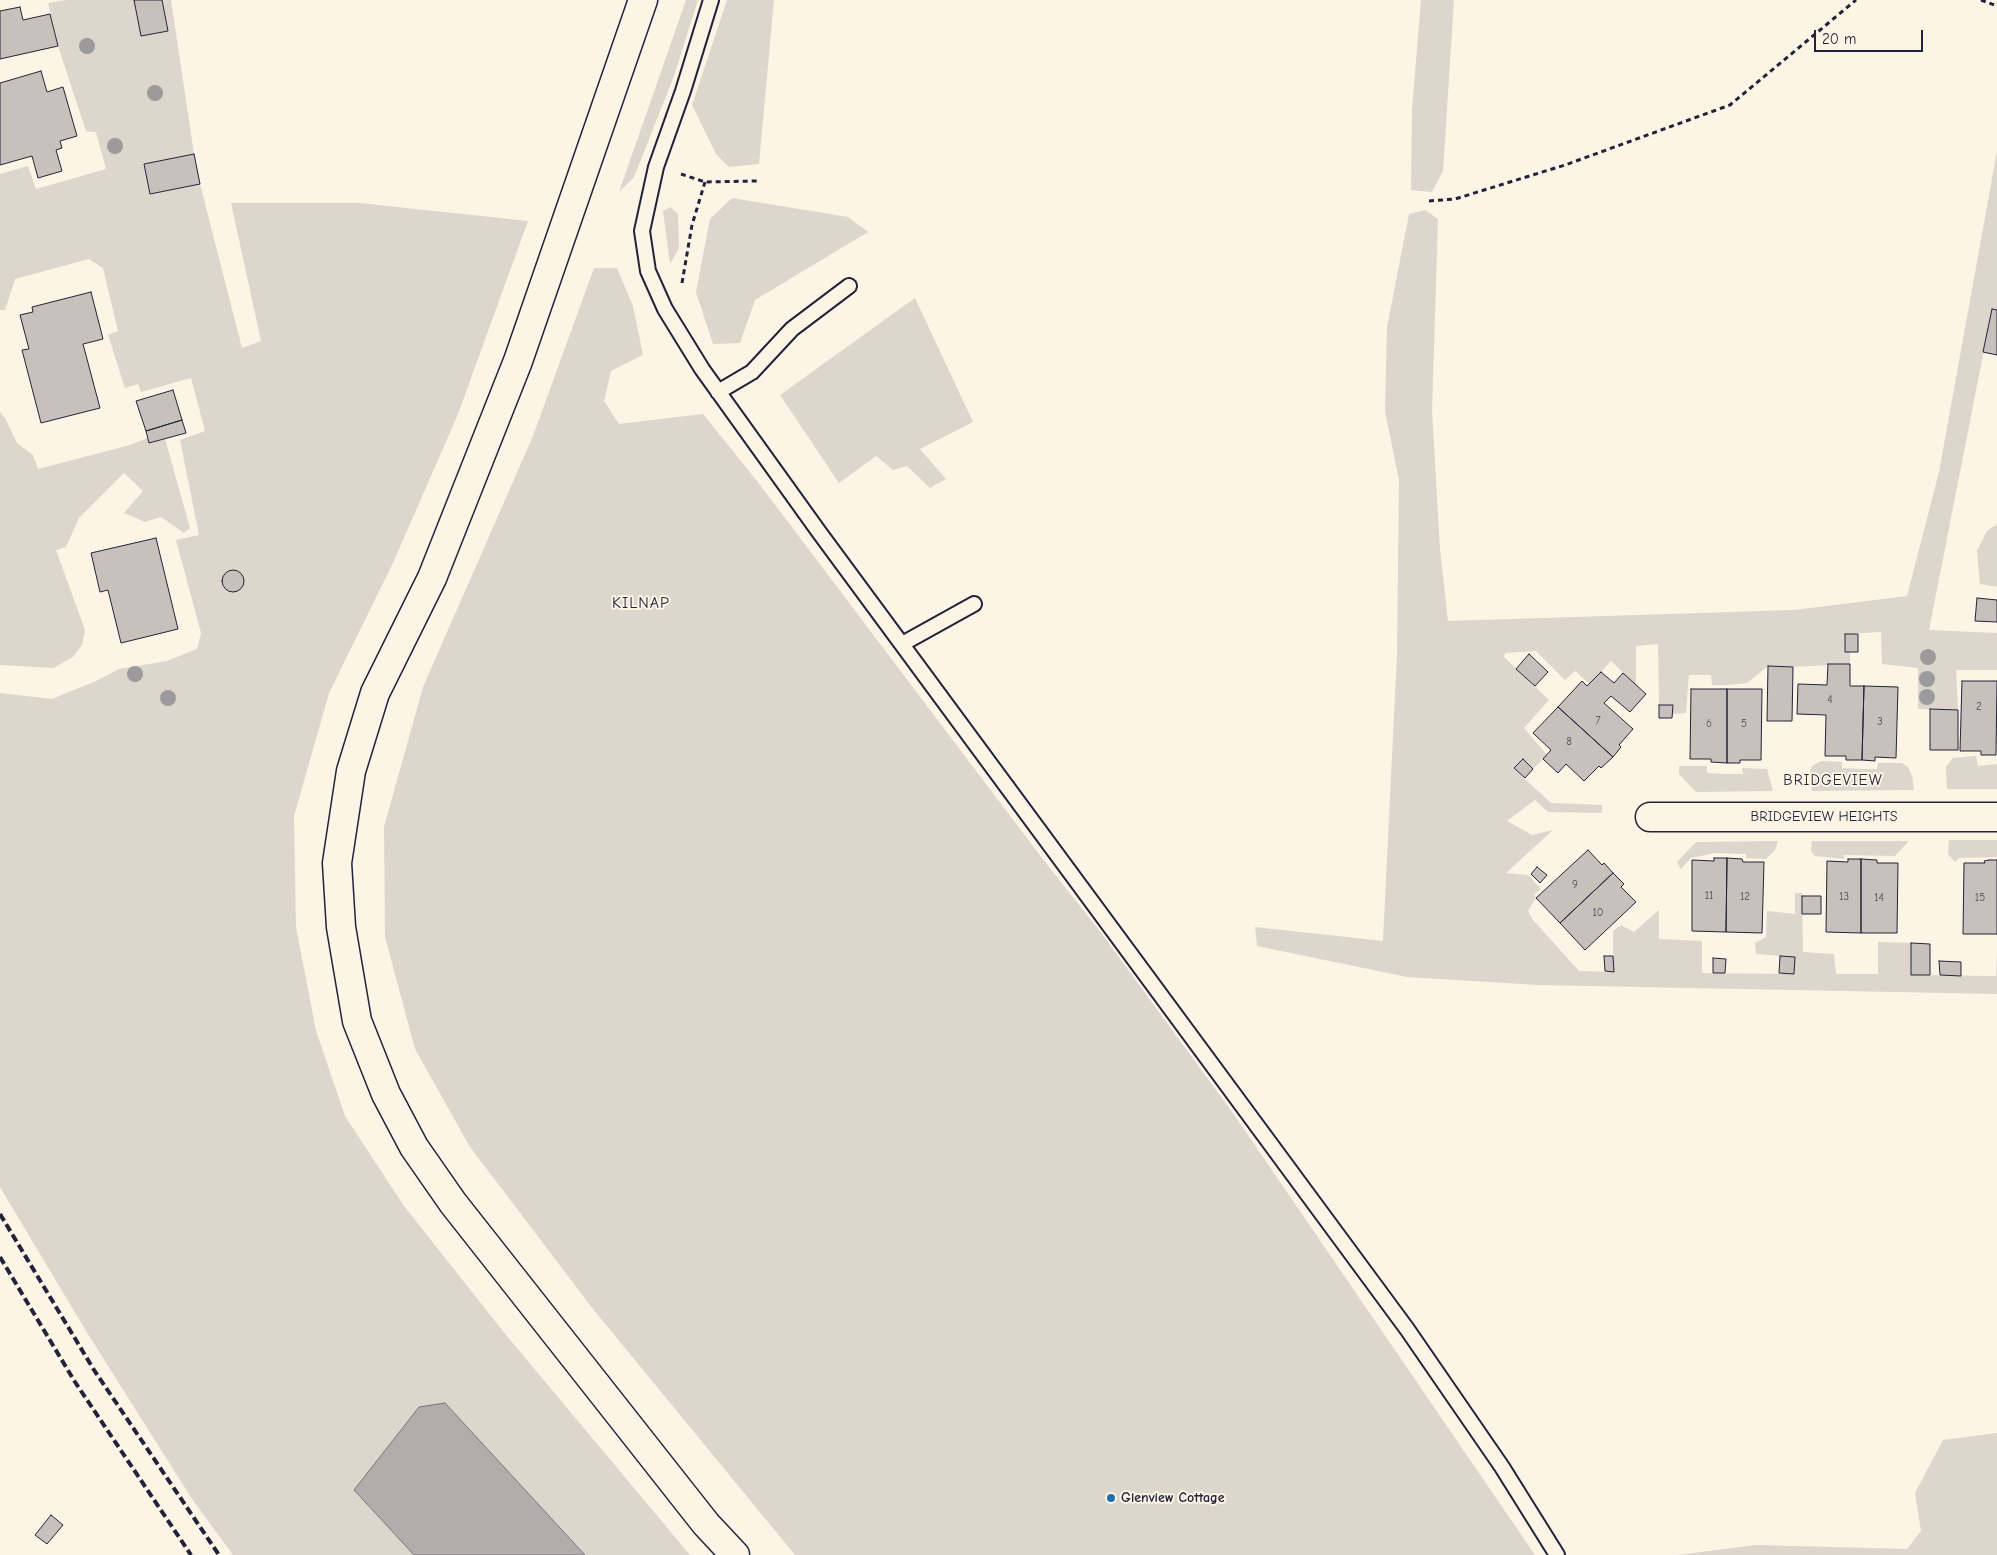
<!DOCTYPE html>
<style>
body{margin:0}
#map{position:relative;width:1997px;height:1555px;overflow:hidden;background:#fcf5e5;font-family:"Comic Neue",sans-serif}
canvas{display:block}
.scale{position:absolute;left:1814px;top:30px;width:109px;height:22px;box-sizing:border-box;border:2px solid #22223b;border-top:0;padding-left:6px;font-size:15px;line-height:18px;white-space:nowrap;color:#22223b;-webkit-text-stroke:4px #fcf5e5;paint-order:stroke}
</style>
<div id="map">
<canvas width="1997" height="1555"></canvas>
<div class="scale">20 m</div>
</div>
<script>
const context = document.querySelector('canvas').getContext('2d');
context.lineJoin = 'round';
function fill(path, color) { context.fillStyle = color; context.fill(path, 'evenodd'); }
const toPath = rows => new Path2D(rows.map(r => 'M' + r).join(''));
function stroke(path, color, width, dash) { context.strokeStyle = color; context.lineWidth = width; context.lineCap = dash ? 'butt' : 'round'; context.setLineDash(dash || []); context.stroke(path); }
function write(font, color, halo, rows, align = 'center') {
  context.font = font + ' "Comic Neue",sans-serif'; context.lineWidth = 4; context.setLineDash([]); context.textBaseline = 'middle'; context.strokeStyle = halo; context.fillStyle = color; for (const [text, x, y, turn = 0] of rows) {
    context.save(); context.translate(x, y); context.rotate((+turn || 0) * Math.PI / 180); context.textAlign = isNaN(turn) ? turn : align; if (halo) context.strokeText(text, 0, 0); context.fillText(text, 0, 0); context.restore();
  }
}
const green = toPath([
 [67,0,134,0,141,36,168,31,162,0,171,0,194,154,144,164,150,194,200,184,242,348,261,341,231,203,359,203,528,221,458,414,393,563,329,693,294,816,296,927,316,1031,345,1116,404,1206,506,1335,690,1555,585,1555,445,1403,354,1490,414,1555,233,1555,192,1499,86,1331,0,1187,0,693,52,699,96,681,119,669,167,661,197,649,201,633,176,540,199,535,180,440,205,431,191,378,141,392,138,384,125,388,108,335,118,331,103,268,89,259,15,279,5,310,0,310,0,174,28,166,36,189,106,169,96,132,86,131,58,46,48,3],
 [686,0,698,0,674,76,634,177,619,192],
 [727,0,774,0,759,164,729,167,716,154,692,105],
 [1421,0,1454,0,1443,171,1432,192,1411,190,1412,110],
 [1997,151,1997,310,1992,309,1929,630,1997,633,1997,670,1956,670,1958,710,1918,709,1918,668,1882,664,1881,632,1845,634,1845,652,1850,652,1850,664,1793,667,1768,666,1747,683,1727,685,1712,685,1711,675,1689,675,1686,713,1673,714,1673,705,1659,705,1658,644,1636,646,1636,685,1611,661,1590,684,1575,671,1565,680,1536,651,1505,653,1504,657,1549,700,1524,728,1547,755,1533,769,1523,759,1514,769,1551,803,1602,805,1602,813,1548,812,1535,800,1507,821,1532,835,1553,830,1506,873,1528,875,1541,889,1534,895,1536,898,1528,911,1533,920,1579,971,1613,972,1613,931,1621,925,1634,932,1659,910,1659,939,1702,941,1702,973,1794,974,1795,957,1756,954,1755,943,1766,937,1767,911,1795,914,1795,893,1802,893,1803,952,1834,954,1836,974,1878,974,1878,942,1911,943,1911,975,1996,976,1997,952,1997,994,1538,985,1407,977,1257,946,1255,927,1383,941,1397,654,1399,480,1385,411,1387,327,1409,214,1425,210,1438,219,1432,411,1440,549,1448,621,1794,610,1907,596,1939,472],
 [732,198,848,217,868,232,755,300,740,343,713,344,696,292,710,219],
 [670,207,678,214,679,248,670,264,663,211],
 [594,268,617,268,633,306,643,355,611,371,604,401,619,424,703,414,757,481,1045,862,1099,930,1235,1116,1535,1555,795,1555,593,1309,470,1147,415,1049,385,937,384,827,423,687,533,436],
 [915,298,973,422,920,449,946,479,930,488,907,466,893,470,876,456,839,483,780,395],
 [0,412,5,418,17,443,33,455,38,469,130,445,148,438,150,443,165,439,190,528,184,533,161,517,145,522,124,513,143,491,124,473,79,518,66,547,56,550,85,630,82,645,73,657,53,668,0,665],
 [1997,524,1997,587,1980,584,1977,551,1987,531],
 [1976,756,1978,766,1997,764,1997,789,1947,789,1946,767,1953,758],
 [1821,761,1842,762,1842,768,1862,769,1877,769,1878,763,1902,763,1908,767,1912,776,1914,790,1812,791,1809,774,1812,766],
 [1679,766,1707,766,1707,773,1727,774,1743,774,1742,768,1767,769,1773,791,1696,792,1679,774],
 [1949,840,1997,840,1997,857,1959,858,1955,862,1948,854],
 [1778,841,1775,850,1766,859,1746,858,1746,854,1715,853,1691,858,1681,869,1677,862,1696,842],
 [1812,841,1909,841,1895,856,1844,855,1844,859,1815,856,1811,851],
 [1997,1433,1997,1555,1677,1555,1756,1545,1907,1549,1921,1531,1915,1493,1943,1440]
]);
const water = toPath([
 [445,1403,585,1555,414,1555,354,1490,419,1407,445,1403]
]);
const building = toPath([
 [134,0,162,0,168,31,141,36,134,0],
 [20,7,23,20,50,14,58,46,0,59,0,11,20,7],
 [41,71,47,92,63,87,77,136,60,141,62,148,56,150,62,171,38,178,32,156,0,165,0,83,41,71],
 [194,154,200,184,150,194,144,164,194,154],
 [91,292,103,339,83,344,100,408,41,423,22,350,29,349,20,315,33,312,32,307,91,292],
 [1992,309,1997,310,1997,355,1983,352,1992,309],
 [173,390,182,420,146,431,136,401,173,390],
 [182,420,186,433,149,443,146,431,182,420],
 [156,538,178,629,121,643,108,590,100,592,91,553,156,538],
 '222 581a11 11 0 1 1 22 0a11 11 0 1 1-22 0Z',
 [1977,598,1997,600,1997,622,1975,621,1977,598],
 [1845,634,1858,634,1858,652,1845,652,1845,634],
 [1529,654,1548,672,1535,686,1516,669,1529,654],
 [1828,664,1850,664,1850,686,1864,686,1862,760,1846,760,1846,756,1825,756,1826,715,1797,714,1798,684,1827,685,1828,664],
 [1768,666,1793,667,1792,721,1767,721,1768,666],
 [1601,672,1614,683,1623,673,1646,694,1630,712,1611,696,1604,703,1633,729,1619,745,1621,747,1613,757,1558,707,1582,681,1587,686,1601,672],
 [1962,681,1997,681,1996,755,1981,755,1981,751,1960,751,1962,681],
 [1864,686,1898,687,1896,758,1875,757,1875,761,1862,760,1864,686],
 [1691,689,1727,689,1727,763,1711,762,1711,759,1690,759,1691,689],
 [1727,689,1762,689,1761,760,1740,760,1740,763,1727,763,1727,689],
 [1659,705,1673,705,1672,718,1659,718,1659,705],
 [1558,707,1613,757,1601,768,1599,766,1584,781,1566,764,1558,773,1543,759,1551,750,1533,733,1558,707],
 [1930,709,1958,710,1958,750,1930,750,1930,709],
 [1523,759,1533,769,1525,778,1514,768,1523,759],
 [1588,850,1602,865,1604,863,1613,873,1560,923,1536,898,1588,850],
 [1714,858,1727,858,1726,932,1692,931,1692,860,1714,861,1714,858],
 [1727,858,1742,859,1743,862,1764,862,1762,933,1726,932,1727,858],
 [1848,859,1861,859,1861,933,1826,932,1827,861,1848,862,1848,859],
 [1861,859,1877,860,1877,863,1898,863,1897,933,1861,933,1861,859],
 [1989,860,1997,860,1997,934,1963,934,1964,863,1985,863,1984,861,1989,860],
 [1537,867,1547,875,1540,883,1531,874,1537,867],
 [1613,873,1624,884,1621,887,1636,902,1585,950,1560,923,1613,873],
 [1802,896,1821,896,1821,914,1802,914,1802,896],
 [1911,943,1930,944,1930,975,1911,975,1911,943],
 [1604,956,1613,956,1614,972,1605,971,1604,956],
 [1780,956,1795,957,1794,974,1779,973,1780,956],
 [1713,958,1726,959,1725,973,1713,973,1713,958],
 [1939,961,1961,962,1961,976,1940,975,1939,961],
 [51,1515,63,1525,47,1544,35,1535,51,1515]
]);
const path = toPath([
 [1981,0,1997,6],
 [681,174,705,182,757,181],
 [1429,201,1455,199,1565,165,1730,105,1856,0],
 [682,283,692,225,705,182]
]);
const service = toPath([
 [711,0,683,91,656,167,642,231,648,271,665,309,702,369,819,532,1407,1329,1502,1467,1557,1555],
 [718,392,752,372,792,329,849,286],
 [902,644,974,604]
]);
const minor = toPath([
 [643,0,518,361,432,578,375,693,351,771,337,863,341,927,357,1021,386,1094,414,1147,453,1203,706,1524,735,1555],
 [1650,817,1997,817]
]);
const rail = toPath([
 [0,1214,94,1370,219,1555],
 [0,1257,75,1382,191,1555]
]);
const trees = [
 [87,46],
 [155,93],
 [115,146],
 [1928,657],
 [135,674],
 [1927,679],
 [1927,697],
 [168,698]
];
const markers = [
 [1111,1498,5,"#1f6fb2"]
];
const numberNames = [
 ["4",1830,700],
 ["2",1979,707],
 ["7",1598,721],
 ["3",1880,722],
 ["6",1709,724],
 ["5",1744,724],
 ["8",1569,742],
 ["9",1575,885],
 ["11",1709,896],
 ["12",1745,897],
 ["13",1844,897],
 ["14",1879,898],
 ["15",1980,898],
 ["10",1598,913]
];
const streetNames = [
 ["BRIDGEVIEW HEIGHTS",1824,817]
];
const poiNames = [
 ["Glenview Cottage",1121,1498]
];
const neighbourhoodNames = [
 ["BRIDGEVIEW",1833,781]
];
const quarterNames = [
 ["KILNAP",641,603]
];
fill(green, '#dcd6cc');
fill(water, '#b2adab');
stroke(water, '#78757e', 1);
fill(building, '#c6c1bb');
stroke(building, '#22223b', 1);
stroke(service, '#22223b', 18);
stroke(minor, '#22223b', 31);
stroke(path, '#22223b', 3, [5, 4]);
stroke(service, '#fcf5e5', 14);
stroke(minor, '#fcf5e5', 28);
stroke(rail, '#22223b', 4, [8, 4]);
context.fillStyle = '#9d9a9b';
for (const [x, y] of trees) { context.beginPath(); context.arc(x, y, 8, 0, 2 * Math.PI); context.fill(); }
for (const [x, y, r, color] of markers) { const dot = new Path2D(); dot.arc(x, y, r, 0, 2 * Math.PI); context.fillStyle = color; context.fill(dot); stroke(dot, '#fcf5e5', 2); }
write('11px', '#4b4a5b', null, numberNames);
write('14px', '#22223b', '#fcf5e5', streetNames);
write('bold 14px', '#22223b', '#fcf5e5', poiNames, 'left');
context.letterSpacing = '1px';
write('15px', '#22223b', '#fcf5e5', neighbourhoodNames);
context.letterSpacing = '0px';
context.letterSpacing = '1px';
write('16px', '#22223b', '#fcf5e5', quarterNames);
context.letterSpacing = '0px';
</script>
